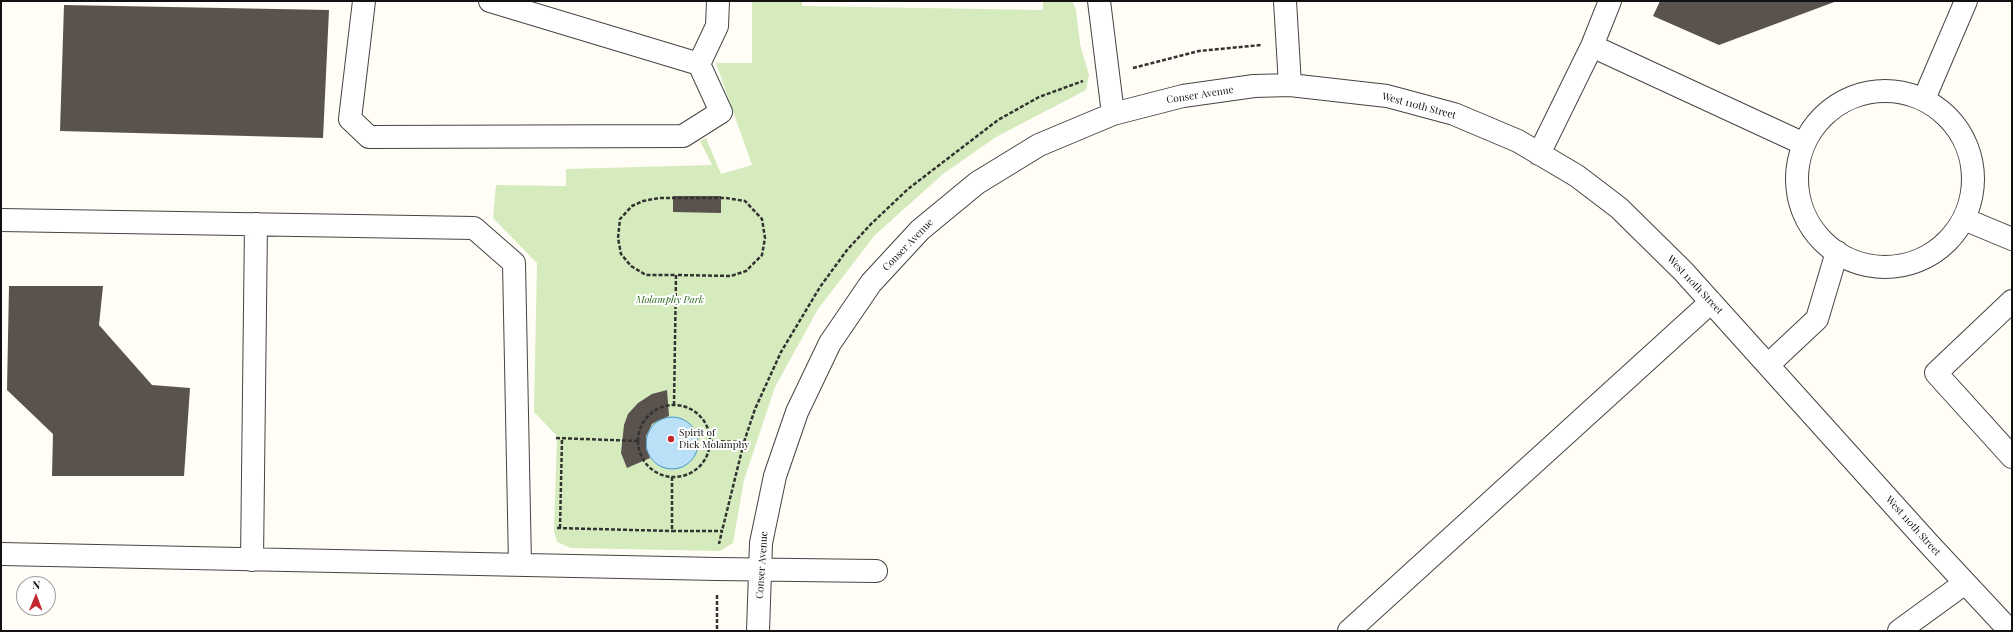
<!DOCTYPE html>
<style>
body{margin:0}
#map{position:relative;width:2013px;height:632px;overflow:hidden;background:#fffdf5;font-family:"Playfair Display",serif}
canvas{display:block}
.frame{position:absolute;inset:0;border:2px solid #111;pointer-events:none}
.north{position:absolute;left:16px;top:576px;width:40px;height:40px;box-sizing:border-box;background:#fff;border:1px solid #a0a0a0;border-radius:50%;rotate:1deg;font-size:11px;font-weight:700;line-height:16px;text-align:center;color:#111}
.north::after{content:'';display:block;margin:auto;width:14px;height:18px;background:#c4262e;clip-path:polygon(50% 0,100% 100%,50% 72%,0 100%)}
</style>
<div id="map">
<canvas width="2013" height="632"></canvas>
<div class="frame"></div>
<div class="north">N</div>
</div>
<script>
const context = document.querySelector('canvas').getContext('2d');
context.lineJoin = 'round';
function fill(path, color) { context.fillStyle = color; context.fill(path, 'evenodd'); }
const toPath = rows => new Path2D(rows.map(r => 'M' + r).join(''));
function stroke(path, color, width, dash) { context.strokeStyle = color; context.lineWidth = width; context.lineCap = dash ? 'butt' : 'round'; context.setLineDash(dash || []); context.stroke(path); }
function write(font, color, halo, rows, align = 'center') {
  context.font = font + ' "Playfair Display",serif'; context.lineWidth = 4; context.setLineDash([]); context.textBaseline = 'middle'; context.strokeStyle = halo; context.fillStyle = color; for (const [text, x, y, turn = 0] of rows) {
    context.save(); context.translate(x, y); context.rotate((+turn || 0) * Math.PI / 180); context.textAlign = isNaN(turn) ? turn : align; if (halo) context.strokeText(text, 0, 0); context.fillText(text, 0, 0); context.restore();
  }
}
const green = toPath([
 [752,1,802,1,802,6,1043,10,1043,1,1072,1,1076,10,1080,44,1089,75,1086,90,996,137,943,174,875,235,818,309,775,387,744,480,733,543,720,551,571,548,557,542,554,531,557,436,534,412,537,263,493,218,496,185,566,186,566,169,712,165,700,141,706,138,721,174,752,165,716,63,752,63]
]);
const water = toPath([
 '646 443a26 26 0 1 1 52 0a26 26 0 1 1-52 0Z'
]);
const building = toPath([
 [1660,1,1837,1,1719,45,1653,16],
 [64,5,329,10,323,138,60,131],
 [673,196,721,196,721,213,673,212],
 [9,286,103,286,99,325,152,385,190,388,184,476,52,476,53,434,7,390],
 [667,390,669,416,659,420,652,424,646,436,646,449,650,458,627,468,621,453,624,425,628,414,638,403,652,394]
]);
const path = toPath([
 [1133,68,1199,51,1261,45],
 [674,405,676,275,731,276,746,271,762,255,765,238,762,219,745,201,726,198,659,198,643,201,632,206,620,219,618,238,621,254,631,266,646,275,676,275],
 '638 441a36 36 0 1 1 72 0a36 36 0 1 1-72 0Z',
 [556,438,638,441],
 [709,441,744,442,722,531],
 [744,442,755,409,781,352,820,287,847,250,871,224,908,189,998,120,1039,97,1083,81],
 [672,477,672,531,722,531,719,544],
 [557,528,672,531],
 [560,528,562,439],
 [717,595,717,631]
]);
const minor = toPath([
 [364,1,350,119,369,137,683,136,721,112,699,64,717,26,718,1],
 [490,1,699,64],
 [1099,1,1113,114],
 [1285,1,1290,85],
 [1592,46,1610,1],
 '1797 179a88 88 0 1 1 176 0a88 88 0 1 1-176 0Z',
 [1924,99,1966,1],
 [1539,154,1592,46,1804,144],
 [1964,219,2012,239],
 [1,220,474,228,514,263,520,565],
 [2012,301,1936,373,2012,457],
 [1768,365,1817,319,1837,252],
 [1,554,717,569,876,571],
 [252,560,256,224],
 [758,631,761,543,775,476,797,412,830,343,871,283,920,230,977,183,1039,145,1113,114,1183,96,1254,86,1290,85,1387,96,1454,114,1518,141,1577,176,1619,208,1683,271,1929,544,2010,631],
 [1349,631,1711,302],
 [1899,631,1965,583]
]);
const markers = [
 [671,439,4,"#c4262e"]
];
const streetNames = [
 ["Conser Avenue",1200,95,-9],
 ["West 110th Street",1419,106,15],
 ["Conser Avenue",908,245,-46],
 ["West 110th Street",1695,285,47],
 ["West 110th Street",1913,526,48],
 ["Conser Avenue",762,565,-86]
];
const parkNames = [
 ["Molamphy Park",670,300]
];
const poiNames = [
 ["Spirit of",679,433],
 ["Dick Molamphy",679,445]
];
fill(green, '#d5ebbd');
fill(water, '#b9e0f7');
stroke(water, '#3f96cf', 1);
fill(building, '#5a524d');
stroke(minor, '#444', 24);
stroke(path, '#333', 2.5, [4, 2]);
stroke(minor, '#fff', 22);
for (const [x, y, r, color] of markers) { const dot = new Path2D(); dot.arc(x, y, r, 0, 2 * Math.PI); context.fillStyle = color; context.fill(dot); stroke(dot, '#fff', 1.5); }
write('10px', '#111', '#fff', streetNames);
write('italic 10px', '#2f6b1f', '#fff', parkNames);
write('10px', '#111', '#fff', poiNames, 'left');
</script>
